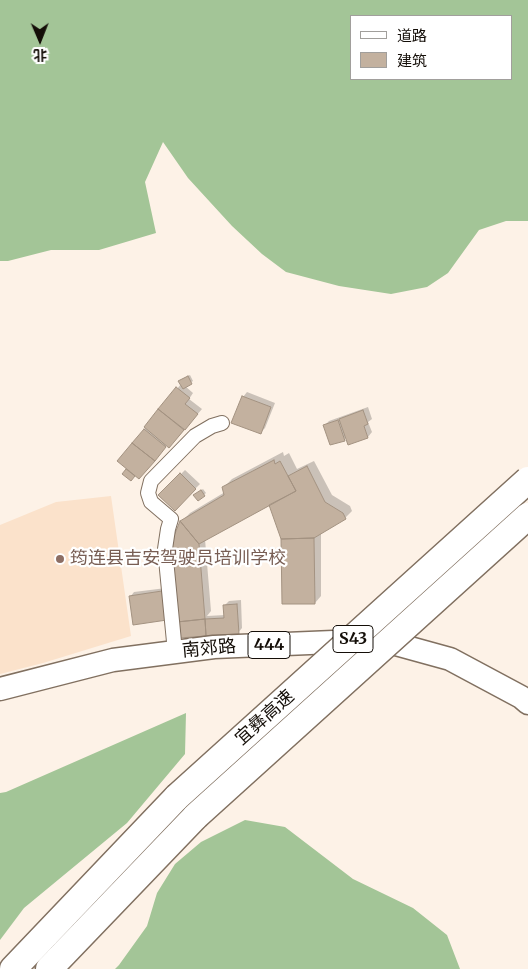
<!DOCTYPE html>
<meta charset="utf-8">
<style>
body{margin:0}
#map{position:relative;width:528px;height:969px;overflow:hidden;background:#fdf2e7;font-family:Merriweather,"Noto Sans SC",serif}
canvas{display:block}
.legend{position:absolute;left:350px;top:15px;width:162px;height:65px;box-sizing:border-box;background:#fff;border:1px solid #a19f9c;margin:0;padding:6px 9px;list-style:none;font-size:15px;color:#140e08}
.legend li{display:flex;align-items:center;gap:10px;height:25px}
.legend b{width:25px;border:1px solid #a19f9c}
.north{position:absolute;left:15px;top:15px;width:50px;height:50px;-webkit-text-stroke:4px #fff;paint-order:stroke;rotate:179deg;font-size:14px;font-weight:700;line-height:20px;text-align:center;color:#140e08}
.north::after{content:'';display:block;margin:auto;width:18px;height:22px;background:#140e08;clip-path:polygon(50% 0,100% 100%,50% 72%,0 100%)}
</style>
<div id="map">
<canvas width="528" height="969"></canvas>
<ul class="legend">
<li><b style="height:6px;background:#fff"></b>道路</li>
<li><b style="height:14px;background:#c3b19f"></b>建筑</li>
</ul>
<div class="north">北</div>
</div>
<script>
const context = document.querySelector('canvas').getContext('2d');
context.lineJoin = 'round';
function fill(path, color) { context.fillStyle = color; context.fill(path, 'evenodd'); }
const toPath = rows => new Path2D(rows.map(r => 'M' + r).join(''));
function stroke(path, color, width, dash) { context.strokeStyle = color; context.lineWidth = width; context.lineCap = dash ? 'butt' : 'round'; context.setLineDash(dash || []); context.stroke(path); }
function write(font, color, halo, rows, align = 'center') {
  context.font = font + ' Merriweather,"Noto Sans SC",serif'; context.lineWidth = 4.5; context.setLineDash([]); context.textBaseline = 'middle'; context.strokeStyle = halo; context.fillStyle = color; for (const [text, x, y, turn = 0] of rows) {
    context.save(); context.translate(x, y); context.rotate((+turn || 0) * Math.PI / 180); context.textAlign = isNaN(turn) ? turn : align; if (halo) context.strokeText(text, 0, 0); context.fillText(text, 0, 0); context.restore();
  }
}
const built = toPath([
 [111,496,131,636,43,663,0,674,0,525,56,502]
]);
const forest = toPath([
 [0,0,528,0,528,221,506,221,479,230,448,273,427,287,391,294,339,286,286,272,262,254,232,226,188,178,163,142,145,182,156,233,99,250,51,250,8,261,0,261],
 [512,16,512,79,352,79,352,16],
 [186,713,185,754,127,823,24,908,0,940,0,793,6,792],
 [245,820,285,827,353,879,413,908,447,935,460,969,115,969,119,965,147,926,157,893,175,864,201,842]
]);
const shadow = toPath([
 [190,375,193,381,185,386,193,393,189,399,202,409,174,442,167,445,144,473,135,474,131,479,124,474,128,469,119,461,181,384,182,379],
 [247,392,275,403,265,428,261,432,243,397],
 [368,407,372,419,368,422,372,432,368,437,348,443,346,437,344,439,325,425,329,421],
 [283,452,284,456,289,453,297,469,314,461,332,495,350,506,352,511,345,518,321,533,321,596,315,603,282,538,269,504,205,539,211,611,207,616,225,615,225,605,229,601,241,600,242,628,238,633,180,637,181,522,190,513,225,492,223,488,232,479],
 [185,470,200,484,175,509,160,495],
 [203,489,206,493,198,500,197,494],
 [166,588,170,614,130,597,134,592]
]);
const building = toPath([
 [188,376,192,384,183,389,178,381,188,376],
 [176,387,190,398,185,404,198,414,185,430,158,409,176,387],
 [242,396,271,407,261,434,231,423,242,396],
 [158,409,184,430,169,448,144,427,158,409],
 [363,410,368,424,364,426,368,438,348,445,339,419,363,410],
 [338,420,345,441,330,445,323,425,338,420],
 [144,429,166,447,155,461,132,443,144,429],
 [132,443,155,461,139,479,117,461,132,443],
 [274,460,275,464,280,461,296,491,199,544,180,521,224,495,222,487,274,460],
 [307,466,325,502,343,513,346,519,314,538,281,539,269,505,296,491,288,476,307,466],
 [126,469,135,476,131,481,122,474,126,469],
 [180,473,196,489,175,511,158,495,180,473],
 [201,490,205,496,198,501,193,495,201,490],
 [180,521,199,544,205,619,177,622,170,546,180,521],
 [314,538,315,604,282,604,281,539,314,538],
 [162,591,167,620,133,625,129,596,162,591],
 [237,604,239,634,206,636,205,619,224,618,223,605,237,604],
 [205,619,206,636,179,638,177,622,205,619]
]);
const minor = toPath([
 [175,652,165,549,168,529,171,519,151,502,148,493,151,481,195,436,212,426,222,423]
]);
const primary = toPath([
 [0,689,113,660,214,647,381,640,450,659,521,697,528,703]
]);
const motorway = toPath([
 [13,969,177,797],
 [49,969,196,816]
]);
const motorwayBridge = toPath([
 [177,797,528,480],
 [196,816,528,516]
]);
const markers = [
 [60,559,5,"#8d6e63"]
];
const shields = [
 [353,639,40],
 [269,645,42]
];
const shieldNames = [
 ["S43",353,639],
 ["444",269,645]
];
const educationNames = [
 ["筠连县吉安驾驶员培训学校",70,559]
];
const streetNames = [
 ["南郊路",209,649,-5],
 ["宜彝高速",265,718,-42]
];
fill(built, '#fbe2cb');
fill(forest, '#a3c597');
fill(shadow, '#0003');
fill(building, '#c3b19f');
stroke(building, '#a39281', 1);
stroke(minor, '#817060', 16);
stroke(primary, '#817060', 25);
stroke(motorway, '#817060', 29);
stroke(minor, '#fff', 14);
stroke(primary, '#fff', 22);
stroke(motorway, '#fff', 26);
stroke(motorwayBridge, '#817060', 29, []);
stroke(motorwayBridge, '#fff', 26);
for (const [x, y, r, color] of markers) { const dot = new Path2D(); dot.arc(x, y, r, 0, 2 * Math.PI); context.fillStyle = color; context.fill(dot); stroke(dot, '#fff', 2); }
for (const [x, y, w] of shields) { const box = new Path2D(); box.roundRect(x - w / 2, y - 13.5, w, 27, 4); context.fillStyle = '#fff'; context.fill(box); stroke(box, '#140e08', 1); }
write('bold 16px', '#140e08', null, shieldNames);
write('18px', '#785e54', '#fff', educationNames, 'left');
write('18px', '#140e08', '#fff', streetNames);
</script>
